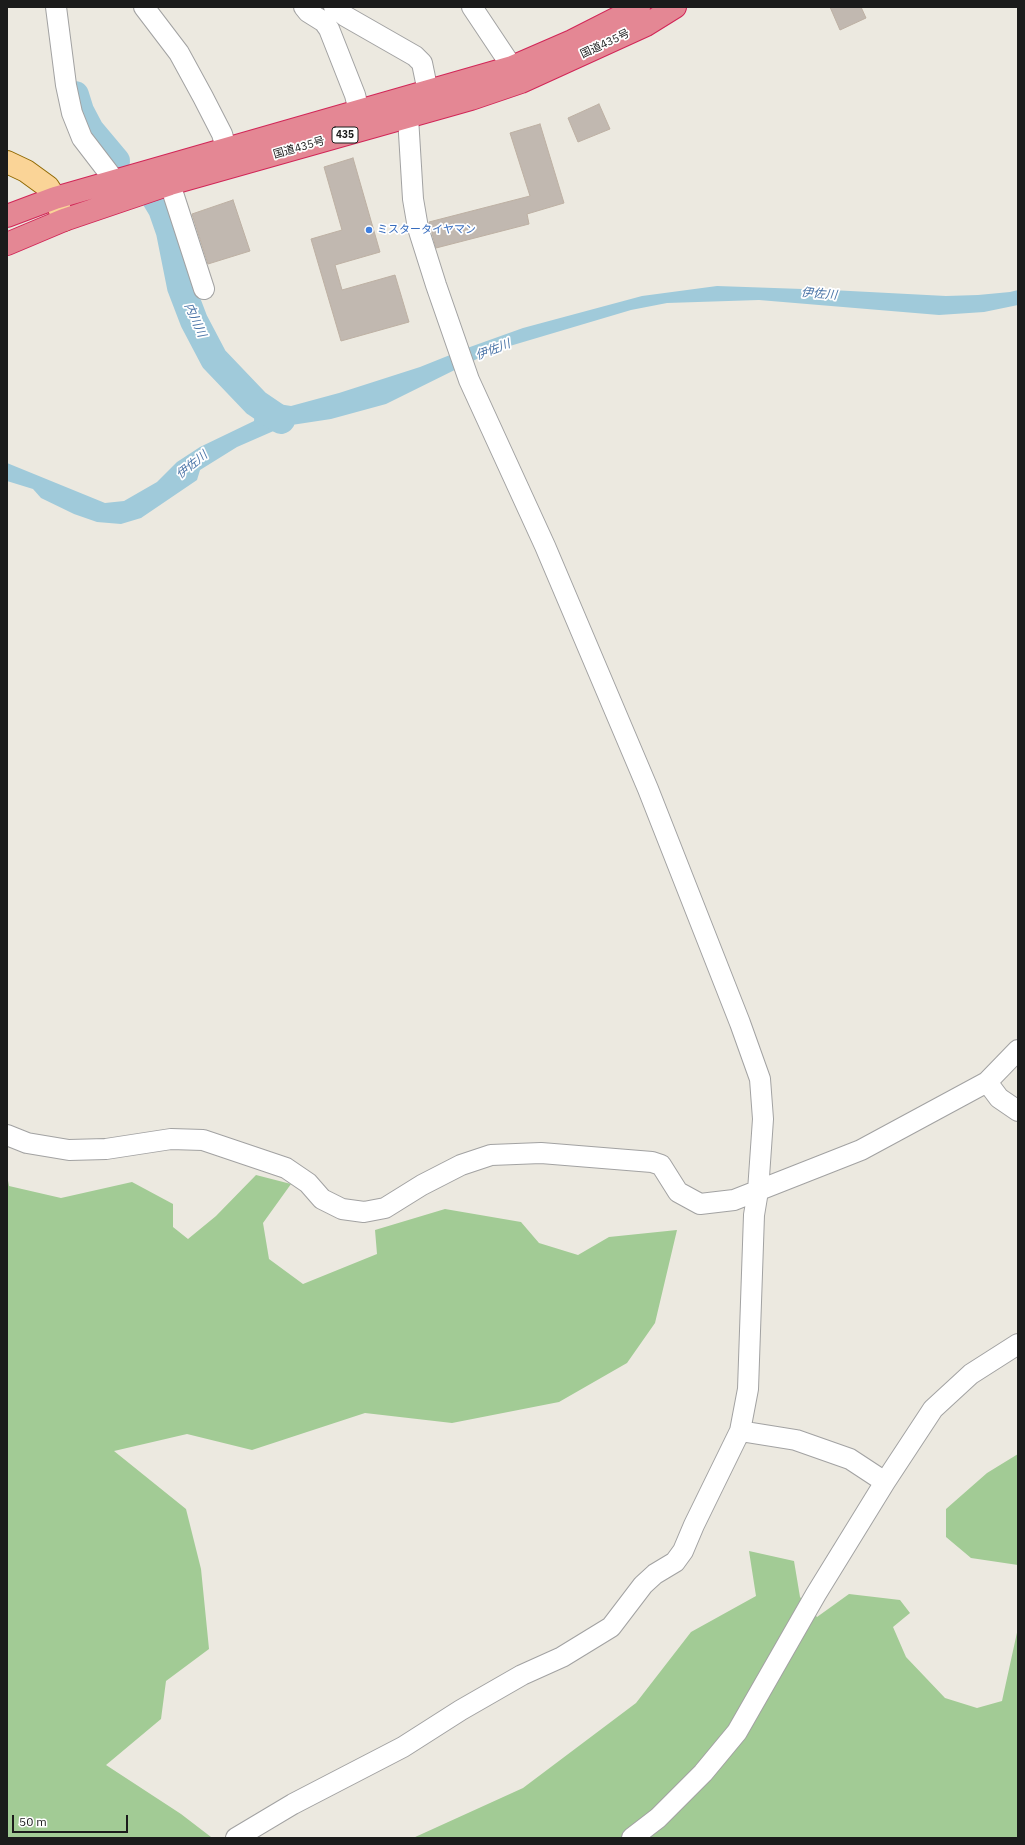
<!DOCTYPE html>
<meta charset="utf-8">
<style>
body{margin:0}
#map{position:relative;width:1025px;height:1845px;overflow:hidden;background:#ece9e0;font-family:"IBM Plex Sans",sans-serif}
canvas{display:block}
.frame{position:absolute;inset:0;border:8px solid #1b1b1b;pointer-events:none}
.scale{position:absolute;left:12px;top:1815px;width:116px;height:18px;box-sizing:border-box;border:2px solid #1b1b1b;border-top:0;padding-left:5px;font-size:12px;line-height:14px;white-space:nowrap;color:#1b1b1b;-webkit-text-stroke:3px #fff;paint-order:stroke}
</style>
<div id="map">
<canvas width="1025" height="1845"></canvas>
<div class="frame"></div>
<div class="scale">50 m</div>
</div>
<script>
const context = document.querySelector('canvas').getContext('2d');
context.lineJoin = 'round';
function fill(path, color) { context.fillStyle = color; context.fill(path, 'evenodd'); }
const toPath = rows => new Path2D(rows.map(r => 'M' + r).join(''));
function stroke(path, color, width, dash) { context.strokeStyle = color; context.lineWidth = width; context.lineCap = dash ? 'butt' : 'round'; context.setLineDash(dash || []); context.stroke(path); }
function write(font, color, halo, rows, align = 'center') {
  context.font = font + ' "IBM Plex Sans","Noto Sans JP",sans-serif'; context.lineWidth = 3.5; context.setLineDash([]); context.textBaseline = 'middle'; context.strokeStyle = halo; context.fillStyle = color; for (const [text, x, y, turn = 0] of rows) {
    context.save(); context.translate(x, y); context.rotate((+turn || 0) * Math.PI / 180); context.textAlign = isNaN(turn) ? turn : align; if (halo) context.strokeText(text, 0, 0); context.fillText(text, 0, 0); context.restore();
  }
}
const forest = toPath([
 [7,1175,9,1186,61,1198,132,1182,173,1204,173,1227,188,1239,216,1216,256,1175,291,1184,263,1223,269,1259,303,1284,377,1254,375,1230,445,1209,521,1222,539,1243,578,1255,609,1237,677,1230,655,1323,627,1363,559,1402,452,1423,365,1413,252,1450,187,1434,114,1451,186,1509,201,1569,209,1649,166,1681,161,1719,106,1765,181,1814,211,1837,210,1838,7,1838],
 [1018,1454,1018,1565,971,1558,946,1537,946,1509,987,1473],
 [749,1551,794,1561,800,1597,817,1617,849,1594,900,1600,910,1613,893,1627,906,1657,945,1698,977,1708,1002,1701,1018,1628,1018,1838,413,1838,523,1788,636,1703,691,1632,756,1596]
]);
const water = toPath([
 [717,286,831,290,946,296,978,295,1010,292,1018,290,1018,305,984,312,939,315,759,300,667,303,631,310,493,351,386,404,331,419,285,426,237,447,200,470,197,480,141,518,121,524,97,522,74,514,41,498,33,489,7,481,7,463,105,503,124,501,157,482,177,462,200,447,254,421,255,410,272,403,291,406,339,393,420,367,470,347,523,328,642,296]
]);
const river = toPath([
 [75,95,80,111,90,130,116,161],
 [153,194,162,209,170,232,181,287,194,321,214,359,256,403,281,420]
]);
const building = toPath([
 [830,7,861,7,866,18,840,30,830,7],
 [599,104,610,129,578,142,568,118,599,104],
 [540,124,564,203,527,214,529,224,436,248,429,222,530,196,510,133,540,124],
 [353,158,380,252,335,265,342,290,395,275,409,322,341,341,311,239,342,230,324,167,353,158],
 [233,200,250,251,208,264,192,214,233,200]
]);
const minor = toPath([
 [56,7,66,85,72,113,82,138,115,181],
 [144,7,179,53,203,97,222,134,226,148],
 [304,7,308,12,324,22,329,29,355,95,359,111],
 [334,7,345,16,415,56,422,63,428,92],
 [472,7,512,67],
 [404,101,408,117,413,199,418,228,436,285,469,380,545,546,648,789,740,1023,760,1079,763,1119,758,1191,754,1215,748,1389,740,1431,796,1440,850,1459,885,1482],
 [170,184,204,289],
 [987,1082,999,1098,1018,1111],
 [7,1135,27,1143,69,1150,106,1149,171,1139,203,1140,286,1168,308,1183,322,1199,342,1209,364,1212,385,1208,422,1185,461,1165,491,1155,541,1153,652,1162,661,1165,678,1192,700,1204,734,1200,861,1150,987,1082,1018,1050],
 [236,1838,293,1804,403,1747,461,1710,522,1675,562,1657,611,1627,643,1585,655,1574,675,1562,683,1551,694,1525,740,1431],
 [632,1838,658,1818,703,1773,737,1732,816,1594,885,1482,933,1409,971,1374,1018,1344]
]);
const major = toPath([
 [7,162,26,171,48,187,55,198,64,220]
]);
const highway = toPath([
 [7,216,55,198,512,67,572,41,639,7],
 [7,244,64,220,170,184,471,99,521,82,646,25,675,7]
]);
const markers = [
 [369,230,4,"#3f7fe0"]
];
const shields = [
 [345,135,26]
];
const shieldNames = [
 ["435",345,135]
];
const streetNames = [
 ["国道435号",605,44,-25],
 ["国道435号",299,148,-16]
];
const shopNames = [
 ["ミスタータイヤマン",377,230]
];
const waterNames = [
 ["伊佐川",819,294,5],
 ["内川川",195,320,66],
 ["伊佐川",493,350,-21],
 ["伊佐川",192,465,-39]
];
fill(forest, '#a2cb95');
fill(water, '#a0cada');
stroke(river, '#a0cada', 28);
fill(building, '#c1b8b0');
stroke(building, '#bdb0a3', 1);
stroke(minor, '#a2a2a2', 22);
stroke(major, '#8f6802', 24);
stroke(highway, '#d12657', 24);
stroke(minor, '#fff', 20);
stroke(major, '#fad497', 22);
stroke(highway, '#e48794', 22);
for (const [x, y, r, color] of markers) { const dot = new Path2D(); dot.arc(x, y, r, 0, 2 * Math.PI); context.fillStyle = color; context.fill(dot); stroke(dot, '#fff', 1.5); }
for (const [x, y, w] of shields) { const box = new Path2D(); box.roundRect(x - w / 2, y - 8, w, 16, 3); context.fillStyle = '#fff'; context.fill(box); stroke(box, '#1b1b1b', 1); }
write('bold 10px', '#1b1b1b', null, shieldNames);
write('11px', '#1b1b1b', '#fff', streetNames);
write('11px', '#366cbe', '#fff', shopNames, 'left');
write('italic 12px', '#4a74a7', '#fff', waterNames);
</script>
